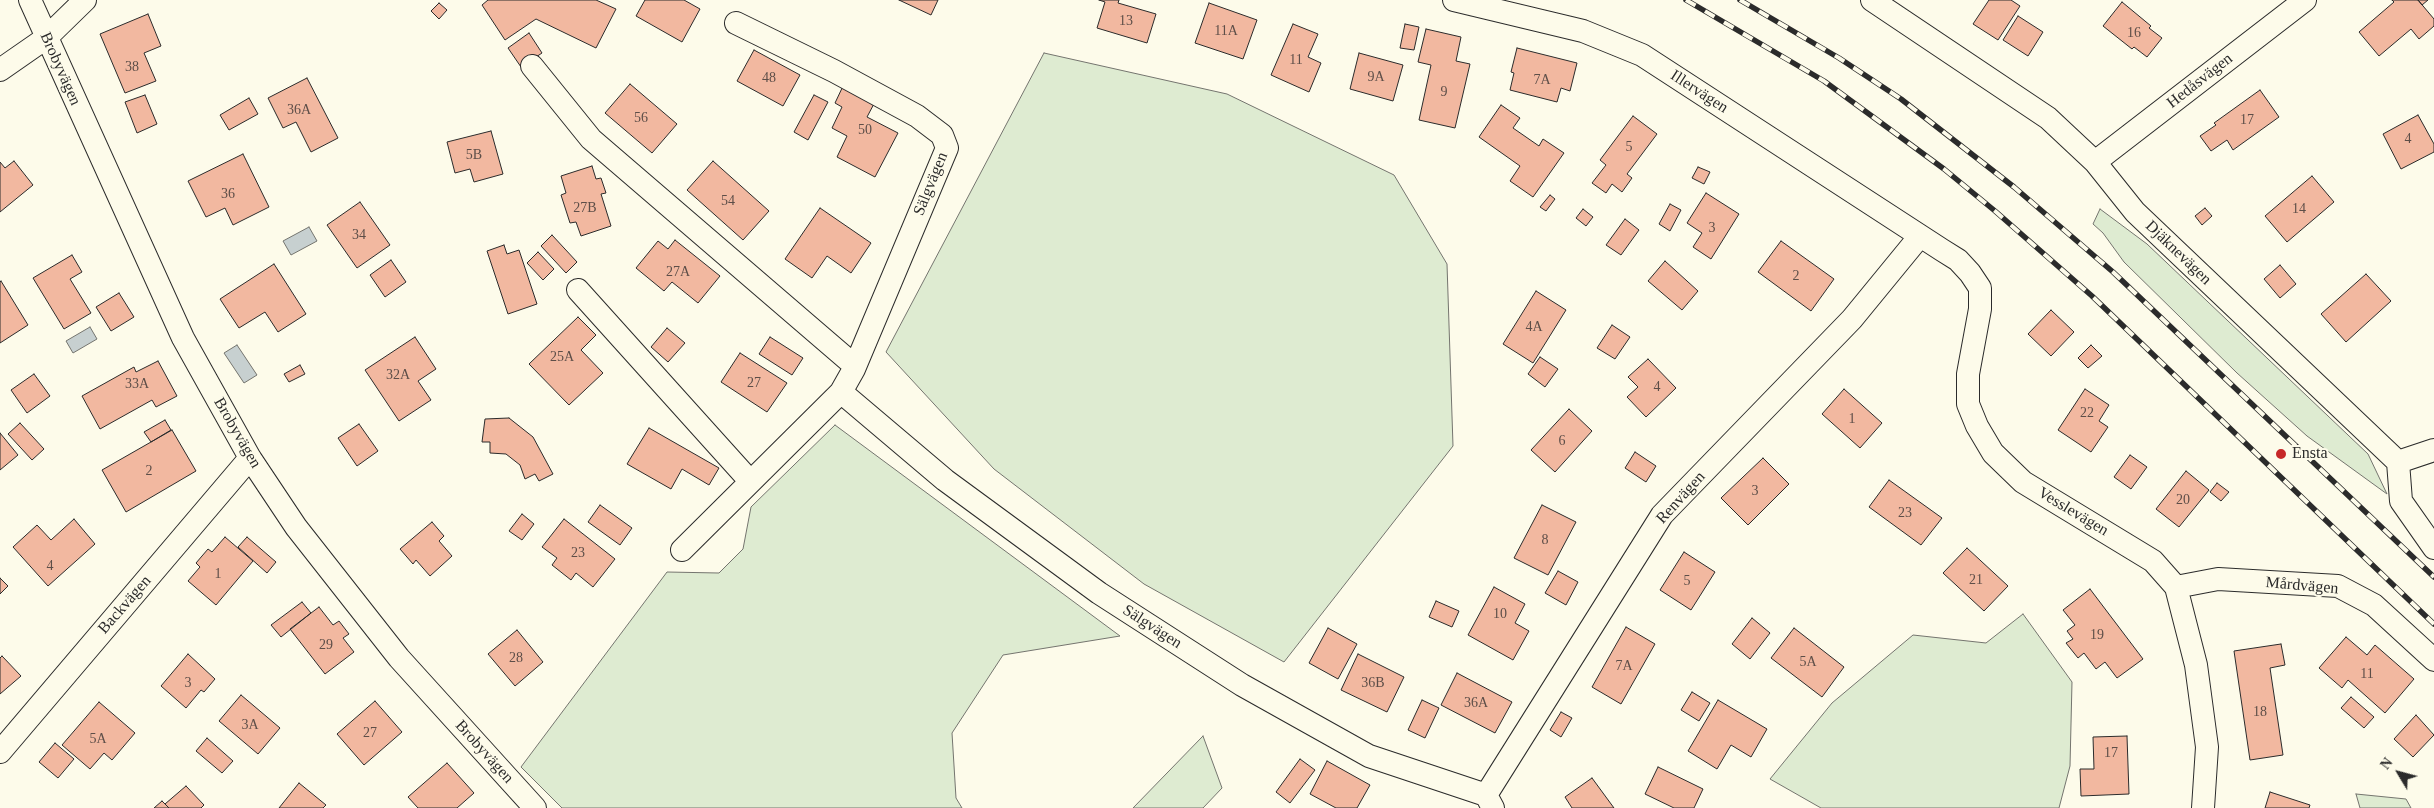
<!DOCTYPE html>
<meta charset="utf-8">
<style>
body{margin:0}
#map{position:relative;width:2434px;height:808px;overflow:hidden;background:#fdfbea;font-family:Georgia,serif}
canvas{display:block}
.north{position:absolute;left:2374px;top:748px;width:50px;height:50px;-webkit-text-stroke:4px #fdfbea;paint-order:stroke;rotate:307deg;font-size:14px;font-weight:700;line-height:20px;text-align:center;color:#2b2b2b}
.north::after{content:'';display:block;margin:auto;width:18px;height:22px;background:#2b2b2b;clip-path:polygon(50% 0,100% 100%,50% 72%,0 100%)}
</style>
<div id="map">
<canvas width="2434" height="808"></canvas>
<div class="north">N</div>
</div>
<script>
const context = document.querySelector('canvas').getContext('2d');
context.lineJoin = 'round';
function fill(path, color) { context.fillStyle = color; context.fill(path, 'evenodd'); }
const toPath = rows => new Path2D(rows.map(r => 'M' + r).join(''));
function stroke(path, color, width, dash) { context.strokeStyle = color; context.lineWidth = width; context.lineCap = dash ? 'butt' : 'round'; context.setLineDash(dash || []); context.stroke(path); }
function write(font, color, halo, rows, align = 'center') {
  context.font = font + ' Georgia,serif'; context.lineWidth = 4; context.setLineDash([]); context.textBaseline = 'middle'; context.strokeStyle = halo; context.fillStyle = color; for (const [text, x, y, turn = 0] of rows) {
    context.save(); context.translate(x, y); context.rotate((+turn || 0) * Math.PI / 180); context.textAlign = isNaN(turn) ? turn : align; if (halo) context.strokeText(text, 0, 0); context.fillText(text, 0, 0); context.restore();
  }
}
const green = toPath([
 [1044,53,1227,94,1394,175,1447,264,1453,446,1284,662,1144,584,994,469,886,352,1044,53],
 [2100,209,2147,244,2368,454,2387,494,2307,436,2237,373,2124,262,2103,233,2093,224,2100,209],
 [835,425,1120,636,1003,655,952,733,956,798,962,808,562,808,521,767,667,572,719,573,743,549,751,507,835,425],
 [2023,614,2072,682,2070,766,2059,808,1821,808,1770,779,1832,703,1913,635,1986,643,2023,614],
 [1203,736,1222,788,1203,808,1133,808,1203,736],
 [2356,794,2406,799,2411,808,2360,808,2356,794]
]);
const water = toPath([
 [309,227,317,241,291,255,283,241,309,227],
 [90,327,97,339,73,353,66,341,90,327],
 [237,345,257,375,244,383,224,353,237,345]
]);
const building = toPath([
 [488,0,596,0,616,9,596,48,536,19,505,40,482,5,488,0],
 [645,0,684,0,700,9,682,42,636,16,645,0],
 [899,0,938,0,931,15,899,0],
 [1099,0,1119,0,1118,3,1156,14,1147,43,1097,28,1105,2,1099,0],
 [1989,0,2011,0,2020,6,1998,40,1973,24,1989,0],
 [2392,0,2418,0,2434,19,2434,26,2419,39,2411,29,2379,56,2359,32,2394,2,2392,0],
 [2418,0,2428,0,2422,5,2418,0],
 [2122,2,2151,26,2149,28,2162,38,2147,57,2134,47,2132,49,2103,26,2122,2],
 [439,3,447,10,439,19,431,11,439,3],
 [1209,3,1257,20,1243,59,1195,43,1209,3],
 [148,14,161,46,144,53,156,81,125,93,100,34,148,14],
 [2018,16,2043,32,2028,56,2003,40,2018,16],
 [1293,24,1318,34,1308,57,1321,63,1309,92,1271,75,1293,24],
 [1405,24,1419,27,1414,50,1400,48,1405,24],
 [1426,29,1461,37,1456,61,1470,64,1455,128,1419,120,1431,65,1418,62,1426,29],
 [529,33,542,53,521,67,508,48,529,33],
 [1517,48,1577,63,1570,91,1561,88,1557,102,1510,90,1514,73,1511,72,1517,48],
 [754,50,800,75,783,106,737,81,754,50],
 [1359,53,1403,65,1393,101,1350,89,1359,53],
 [307,78,338,138,311,152,296,122,283,128,268,98,307,78],
 [630,84,677,124,652,153,605,113,630,84],
 [844,84,876,100,867,117,898,133,875,177,837,157,847,136,832,128,842,107,835,103,844,84],
 [2260,90,2279,117,2233,150,2227,140,2211,151,2200,136,2216,125,2214,123,2260,90],
 [145,95,157,124,137,133,125,102,145,95],
 [814,95,828,102,808,140,794,132,814,95],
 [249,98,258,114,229,130,220,115,249,98],
 [1501,105,1520,118,1513,128,1539,146,1543,139,1564,153,1533,197,1510,181,1520,166,1479,137,1501,105],
 [2418,115,2434,144,2434,152,2401,169,2383,134,2418,115],
 [1633,116,1657,134,1627,174,1632,178,1622,192,1612,184,1606,193,1592,183,1606,165,1600,160,1633,116],
 [491,131,503,174,474,182,470,169,455,173,447,142,491,131],
 [243,154,269,207,233,225,225,208,206,217,188,181,243,154],
 [14,161,33,185,0,212,0,162,5,168,14,161],
 [713,161,769,211,743,240,687,190,713,161],
 [592,166,596,179,601,178,606,193,601,194,611,226,581,236,576,222,570,223,561,195,566,193,561,176,592,166],
 [1698,167,1710,172,1704,184,1692,178,1698,167],
 [2312,176,2334,202,2287,242,2265,216,2312,176],
 [1706,193,1739,214,1711,259,1693,247,1702,233,1687,223,1706,193],
 [1550,195,1555,199,1546,211,1540,207,1550,195],
 [360,202,390,245,357,268,327,225,360,202],
 [1670,204,1681,210,1670,231,1659,224,1670,204],
 [820,208,871,243,851,273,827,256,812,278,785,259,820,208],
 [2205,208,2212,216,2202,225,2195,216,2205,208],
 [1583,209,1593,217,1586,226,1576,218,1583,209],
 [1625,219,1639,230,1621,255,1606,245,1625,219],
 [552,235,577,262,566,273,541,246,552,235],
 [675,240,720,276,698,303,672,282,664,291,636,268,658,241,668,249,675,240],
 [1781,241,1834,279,1811,311,1758,272,1781,241],
 [504,245,507,254,519,250,537,304,508,314,487,251,504,245],
 [538,252,554,269,543,280,527,263,538,252],
 [72,255,82,272,70,279,91,313,64,329,33,278,72,255],
 [391,260,406,282,385,297,370,275,391,260],
 [1665,261,1698,291,1682,310,1648,281,1665,261],
 [274,264,306,314,278,332,265,312,239,328,220,299,274,264],
 [2280,265,2296,284,2280,298,2264,279,2280,265],
 [2366,274,2391,301,2346,342,2321,314,2366,274],
 [1,281,28,325,0,343,0,282,1,281],
 [1536,291,1566,310,1533,363,1503,344,1536,291],
 [119,293,134,317,111,331,96,307,119,293],
 [2051,310,2074,332,2051,356,2028,334,2051,310],
 [578,317,596,335,581,350,603,373,569,405,529,364,578,317],
 [1612,325,1630,337,1615,359,1597,348,1612,325],
 [667,328,685,343,668,362,651,347,667,328],
 [415,337,436,369,418,381,431,400,399,421,365,370,415,337],
 [770,337,803,358,792,375,759,354,770,337],
 [2091,345,2102,356,2088,368,2078,358,2091,345],
 [740,353,787,383,767,412,721,382,740,353],
 [1540,357,1558,369,1545,387,1528,374,1540,357],
 [1648,359,1676,388,1646,417,1627,397,1638,387,1628,377,1648,359],
 [158,361,177,396,156,407,152,400,100,429,82,396,134,367,136,372,158,361],
 [300,365,305,374,289,382,284,374,300,365],
 [34,374,50,396,27,413,11,390,34,374],
 [1844,389,1882,423,1860,448,1822,414,1844,389],
 [2085,389,2109,405,2099,421,2108,427,2091,452,2058,430,2085,389],
 [1569,409,1592,431,1555,472,1531,450,1569,409],
 [509,418,533,437,553,474,539,481,535,474,525,479,520,465,506,454,490,453,490,442,482,442,485,419,509,418],
 [165,420,171,430,151,442,144,432,165,420],
 [20,423,44,449,32,460,8,434,20,423],
 [359,424,378,451,357,466,338,438,359,424],
 [649,428,719,468,709,485,682,469,671,489,627,464,649,428],
 [172,430,196,471,126,512,102,470,172,430],
 [0,433,18,455,0,470,0,433],
 [1635,452,1656,466,1646,482,1625,468,1635,452],
 [2130,455,2147,467,2131,489,2114,477,2130,455],
 [1763,458,1789,484,1748,525,1721,498,1763,458],
 [2186,471,2209,490,2179,527,2156,509,2186,471],
 [1889,480,1942,518,1921,545,1869,507,1889,480],
 [2217,483,2229,492,2221,501,2210,492,2217,483],
 [600,505,632,528,620,545,588,522,600,505],
 [1542,505,1576,522,1548,575,1514,558,1542,505],
 [522,514,534,524,522,540,509,531,522,514],
 [74,519,95,544,48,586,13,547,37,525,51,540,74,519],
 [564,519,615,559,593,587,576,573,571,580,552,565,557,558,542,547,564,519],
 [432,522,444,536,439,541,452,556,430,576,416,560,413,564,400,549,432,522],
 [225,537,253,561,216,605,188,581,200,567,196,563,208,549,212,552,225,537],
 [247,537,276,562,267,573,238,547,247,537],
 [1967,548,2008,586,1984,611,1943,573,1967,548],
 [1684,552,1715,572,1691,610,1660,590,1684,552],
 [1558,571,1578,582,1566,605,1545,593,1558,571],
 [0,578,8,586,0,594,0,578],
 [1494,587,1525,604,1515,623,1529,631,1513,660,1468,635,1494,587],
 [2090,589,2143,659,2117,678,2105,662,2096,669,2084,653,2078,658,2066,643,2073,639,2067,631,2075,625,2063,610,2090,589],
 [1436,601,1459,611,1452,627,1429,617,1436,601],
 [302,602,311,613,281,637,271,625,302,602],
 [319,607,333,625,339,621,349,634,343,638,354,652,325,674,290,629,319,607],
 [1752,618,1770,633,1750,659,1732,644,1752,618],
 [1626,627,1655,644,1621,704,1592,687,1626,627],
 [1328,628,1357,644,1338,679,1309,663,1328,628],
 [1794,628,1844,667,1822,697,1771,658,1794,628],
 [517,630,543,662,515,686,488,654,517,630],
 [2346,637,2367,655,2375,645,2414,679,2385,713,2348,680,2342,688,2319,668,2346,637],
 [2281,644,2285,665,2270,668,2283,755,2250,760,2234,651,2281,644],
 [188,654,215,679,204,692,201,690,186,708,161,686,188,654],
 [1358,654,1404,677,1387,712,1341,690,1358,654],
 [2,656,21,676,0,694,0,658,2,656],
 [1457,673,1512,702,1495,733,1441,705,1457,673],
 [1692,692,1710,703,1699,721,1681,710,1692,692],
 [241,695,280,728,258,754,219,721,241,695],
 [2351,697,2374,717,2364,728,2341,708,2351,697],
 [1422,700,1439,708,1425,738,1408,730,1422,700],
 [1718,700,1767,729,1751,757,1731,745,1717,769,1688,751,1718,700],
 [375,701,402,732,364,765,337,734,375,701],
 [99,702,135,733,112,760,104,753,90,769,62,745,99,702],
 [1561,712,1572,718,1561,737,1550,730,1561,712],
 [2416,715,2434,735,2413,757,2394,739,2416,715],
 [2127,736,2129,794,2081,796,2080,769,2094,769,2093,737,2127,736],
 [207,738,233,761,222,773,196,751,207,738],
 [55,743,74,759,58,778,39,762,55,743],
 [1300,759,1315,770,1290,803,1276,792,1300,759],
 [1327,761,1370,785,1357,808,1336,808,1310,794,1327,761],
 [447,763,474,793,457,808,418,808,408,797,447,763],
 [1658,767,1703,789,1694,808,1674,808,1645,794,1658,767],
 [1592,778,1614,808,1572,808,1565,797,1592,778],
 [299,783,326,805,323,808,279,808,299,783],
 [186,786,204,805,201,808,169,808,165,804,186,786],
 [2270,792,2310,805,2309,808,2265,808,2270,792],
 [162,801,169,808,154,808,162,801]
]);
const minor = toPath([
 [30,0,183,338,250,458,296,527,399,658,535,808],
 [1454,0,1583,31,1642,55,1942,250,1958,260,1970,273,1980,288,1980,309,1968,374,1968,404,1977,426,1993,453,2023,482,2153,561,2176,587,2196,665,2207,747,2203,808],
 [1872,0,2048,118,2095,162,2135,212,2398,462,2401,501,2434,548],
 [532,66,591,139,855,366],
 [0,70,46,38,85,0],
 [2095,162,2305,0],
 [578,290,750,481],
 [841,392,945,480,1099,593,1242,685,1369,756,1486,795,1493,808],
 [2398,462,2434,450],
 [682,550,841,392,854,369,947,148,942,135,917,116,834,71,736,23],
 [2176,587,2218,579,2338,586,2374,605,2434,660],
 [0,752,250,458],
 [1486,795,1662,515,1852,319,1920,236]
]);
const rail = toPath([
 [1686,0,1824,81,1944,169,1995,211,2092,296,2434,624],
 [1740,0,1839,58,1901,99,2014,187,2113,272,2434,577]
]);
const markers = [
 [2281,454,6,"#c62828"]
];
const numberNames = [
 ["13",1126,21],
 ["11A",1226,31],
 ["16",2134,33],
 ["11",1296,60],
 ["38",132,67],
 ["9A",1376,77],
 ["48",769,78],
 ["7A",1542,80],
 ["9",1444,92],
 ["36A",299,110],
 ["56",641,118],
 ["17",2247,120],
 ["50",865,130],
 ["4",2408,139],
 ["5",1629,147],
 ["5B",474,155],
 ["36",228,194],
 ["54",728,201],
 ["27B",585,208],
 ["14",2299,209],
 ["3",1712,228],
 ["34",359,235],
 ["27A",678,272],
 ["2",1796,276],
 ["4A",1534,327],
 ["25A",562,357],
 ["32A",398,375],
 ["27",754,383],
 ["33A",137,384],
 ["4",1657,387],
 ["22",2087,413],
 ["1",1852,419],
 ["6",1562,441],
 ["2",149,471],
 ["3",1755,491],
 ["20",2183,500],
 ["23",1905,513],
 ["8",1545,540],
 ["23",578,553],
 ["4",50,566],
 ["1",218,574],
 ["21",1976,580],
 ["5",1687,581],
 ["10",1500,614],
 ["19",2097,635],
 ["29",326,645],
 ["28",516,658],
 ["5A",1808,662],
 ["7A",1624,666],
 ["11",2367,674],
 ["3",188,683],
 ["36B",1373,683],
 ["36A",1476,703],
 ["18",2260,712],
 ["3A",250,725],
 ["27",370,733],
 ["5A",98,739],
 ["17",2111,753]
];
const streetNames = [
 ["Brobyvägen",60,69,66],
 ["Hedåsvägen",2200,81,-38],
 ["Illervägen",1699,92,33],
 ["Sälgvägen",931,184,-68],
 ["Djäknevägen",2178,253,44],
 ["Brobyvägen",237,433,60],
 ["Renvägen",1681,498,-48],
 ["Vesslevägen",2073,512,31],
 ["Mårdvägen",2302,586,5],
 ["Backvägen",125,605,-49],
 ["Sälgvägen",1152,627,33],
 ["Brobyvägen",484,752,48]
];
const poiNames = [
 ["Ensta",2292,454]
];
fill(green, '#deebd1');
stroke(green, '#74746e', 1);
fill(water, '#c7d0d0');
stroke(water, '#74746e', 1);
fill(building, '#f2b8a0');
stroke(building, '#2b2b2b', 1);
stroke(minor, '#2b2b2b', 24);
stroke(minor, '#fdfbea', 22);
stroke(rail, '#2b2b2b', 5.5);
stroke(rail, '#fdfbea', 4, [11]);
for (const [x, y, r, color] of markers) { const dot = new Path2D(); dot.arc(x, y, r, 0, 2 * Math.PI); context.fillStyle = color; context.fill(dot); stroke(dot, '#fdfbea', 2); }
write('14px', '#5d4e48', null, numberNames);
write('16px', '#2b2b2b', '#fdfbea', streetNames);
write('16px', '#2b2b2b', '#fdfbea', poiNames, 'left');
</script>
